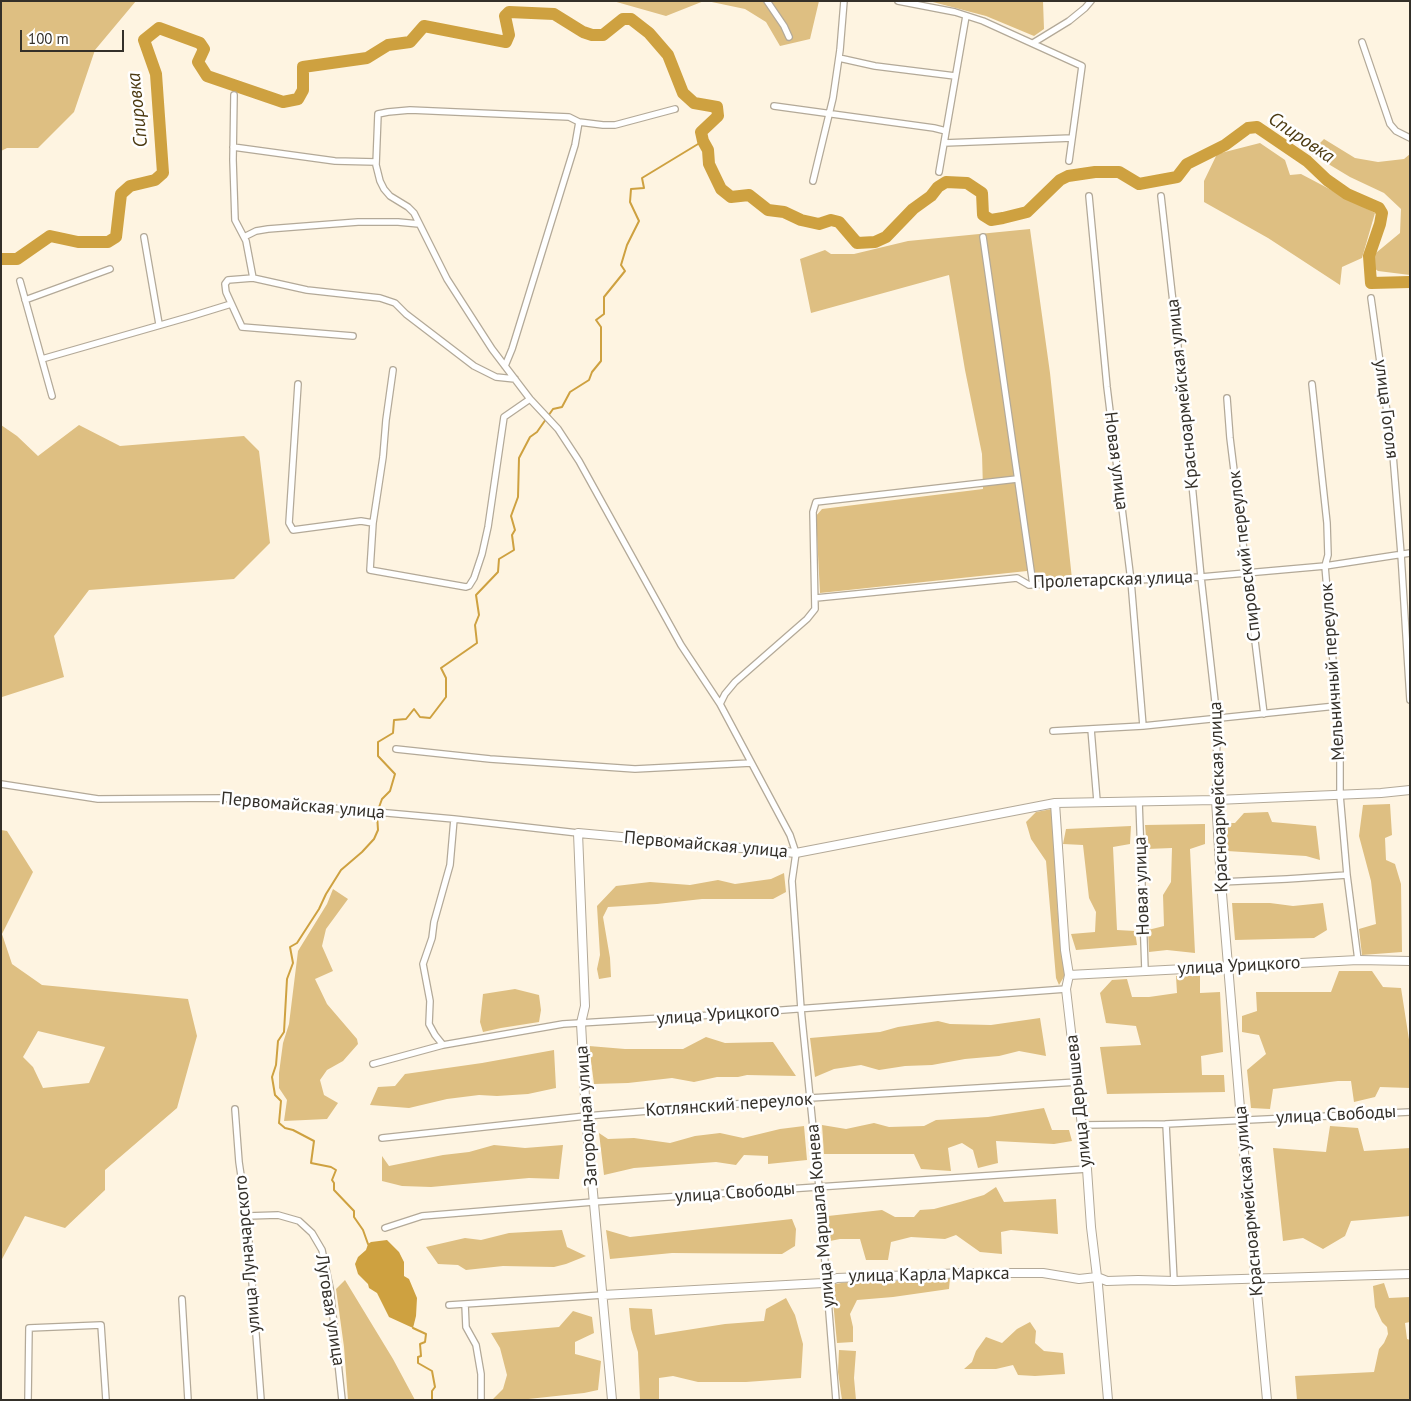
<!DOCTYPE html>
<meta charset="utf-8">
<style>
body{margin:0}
#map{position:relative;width:1411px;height:1401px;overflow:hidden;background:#fef4e1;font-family:"PT Sans",sans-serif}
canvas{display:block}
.frame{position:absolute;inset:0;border:2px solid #343029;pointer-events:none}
.scale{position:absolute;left:20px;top:30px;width:104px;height:22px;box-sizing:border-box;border:2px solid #343029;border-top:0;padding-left:6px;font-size:15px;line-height:18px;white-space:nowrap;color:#343029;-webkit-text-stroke:4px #fff;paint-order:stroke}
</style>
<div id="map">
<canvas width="1411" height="1401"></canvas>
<div class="frame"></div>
<div class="scale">100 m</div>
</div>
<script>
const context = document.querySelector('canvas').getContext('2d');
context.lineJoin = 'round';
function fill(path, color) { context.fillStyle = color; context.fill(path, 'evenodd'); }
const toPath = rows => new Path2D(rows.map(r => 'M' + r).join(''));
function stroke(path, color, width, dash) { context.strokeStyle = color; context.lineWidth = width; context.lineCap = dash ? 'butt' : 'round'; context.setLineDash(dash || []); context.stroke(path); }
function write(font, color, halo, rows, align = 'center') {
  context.font = font + ' "PT Sans",sans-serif'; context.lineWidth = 5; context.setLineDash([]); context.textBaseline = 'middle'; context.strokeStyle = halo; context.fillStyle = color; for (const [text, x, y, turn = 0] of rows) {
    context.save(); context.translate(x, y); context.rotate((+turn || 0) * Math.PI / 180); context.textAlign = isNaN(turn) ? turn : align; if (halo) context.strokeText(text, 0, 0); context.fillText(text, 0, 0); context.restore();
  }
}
const green = toPath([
 [1,1,136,1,95,50,74,112,38,148,7,148,1,151],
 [613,1,704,1,666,16],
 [707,1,819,1,810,39,780,46,766,22,745,9],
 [929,1,1043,1,1044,29,1034,36,986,16],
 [1324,139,1355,158,1378,162,1404,159,1410,154,1410,275,1378,271,1371,266,1371,257,1400,233,1401,209,1384,193,1350,177,1310,153],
 [1260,143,1285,160,1290,175,1301,174,1375,213,1362,258,1342,267,1340,285,1268,238,1204,202,1204,181,1217,154],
 [1030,229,1050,373,1072,579,1030,581,1027,571,820,593,816,516,822,509,983,489,982,454,965,370,949,275,811,313,800,259,825,250,831,254,854,254,908,241],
 [1,425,17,436,38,456,79,425,120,446,244,436,259,451,270,543,234,579,89,590,54,636,64,677,2,697,1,700],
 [1390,804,1392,835,1385,838,1386,860,1395,864,1401,884,1402,952,1362,955,1359,929,1376,924,1371,881,1359,836,1363,805],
 [1052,809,1059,931,1065,975,1059,985,1056,978,1046,861,1031,839,1026,822,1036,812],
 [1268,812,1272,822,1316,826,1320,860,1306,856,1227,851,1226,823,1235,823,1244,813],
 [1205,824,1205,844,1190,849,1195,953,1167,950,1149,952,1148,930,1164,926,1163,895,1171,882,1172,848,1147,849,1145,825],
 [1131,826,1130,844,1113,847,1117,930,1135,931,1137,945,1076,950,1071,934,1095,932,1096,912,1089,898,1083,845,1063,844,1066,829],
 [1,830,7,831,33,872,2,934,12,964,42,985,188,999,197,1036,177,1108,105,1170,105,1190,65,1228,25,1216,1,1261],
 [38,1031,105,1047,89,1083,43,1088,33,1067,23,1057],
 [784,873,786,892,773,899,702,899,657,904,608,907,603,917,610,958,611,977,599,979,597,969,600,955,597,906,616,886,650,882,690,885,718,880,735,884,771,879],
 [333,889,348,899,326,929,322,946,333,971,315,979,327,1004,357,1039,358,1044,343,1061,327,1070,320,1080,324,1095,338,1103,327,1119,284,1121,287,1100,279,1088,279,1073,283,1043,289,1024,298,951,327,904],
 [1232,903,1270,903,1293,906,1323,903,1327,930,1314,938,1235,940],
 [1339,971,1372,971,1383,987,1401,988,1410,1046,1410,1088,1380,1087,1375,1097,1354,1102,1351,1081,1338,1081,1273,1089,1270,1109,1251,1108,1247,1070,1266,1054,1259,1035,1242,1032,1242,1016,1257,1011,1256,992,1331,992],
 [1176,976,1200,976,1200,993,1220,992,1223,1052,1201,1056,1202,1075,1224,1075,1225,1092,1107,1094,1100,1047,1141,1045,1136,1026,1106,1023,1100,993,1112,980,1127,979,1132,997,1149,997,1177,993],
 [515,989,539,995,541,1010,539,1022,501,1028,483,1032,480,1022,483,994],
 [1040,1018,1046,1056,1019,1051,999,1056,965,1059,932,1065,905,1066,879,1070,861,1065,834,1069,815,1077,810,1038,880,1032,898,1027,938,1021,950,1024,991,1025],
 [706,1037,725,1043,773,1042,796,1076,747,1075,738,1077,717,1077,694,1082,672,1078,628,1083,594,1084,589,1046,625,1049,683,1049],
 [554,1050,556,1088,528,1094,497,1096,479,1095,447,1099,409,1108,370,1105,378,1087,395,1086,405,1074,482,1063],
 [1044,1108,1052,1130,1069,1130,1072,1141,1054,1144,996,1141,998,1163,978,1168,973,1150,962,1143,948,1148,951,1171,921,1169,914,1154,824,1154,822,1125,846,1129,874,1123,889,1127,924,1126,936,1120,988,1117],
 [804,1126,807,1160,768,1164,768,1156,744,1155,736,1165,716,1162,634,1168,604,1175,599,1133,608,1139,634,1138,670,1143,695,1136,720,1133,743,1138,780,1129],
 [1330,1126,1358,1128,1364,1151,1410,1148,1410,1216,1351,1221,1345,1236,1323,1249,1303,1238,1283,1241,1273,1148,1326,1152],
 [494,1145,525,1148,563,1145,559,1179,529,1178,431,1187,402,1186,382,1181,382,1156,389,1166,443,1155,469,1152],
 [996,1187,1004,1202,1056,1199,1058,1234,1011,1230,1001,1232,1002,1254,980,1252,956,1235,945,1239,911,1237,891,1242,888,1260,866,1260,860,1239,840,1239,830,1241,828,1216,882,1210,895,1217,914,1217,920,1210,934,1209,960,1202,984,1195],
 [792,1219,796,1229,795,1246,782,1254,672,1253,610,1259,606,1230,630,1237],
 [562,1230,567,1247,586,1256,566,1264,554,1267,503,1266,466,1270,458,1265,438,1264,426,1247,465,1238,481,1240,509,1233],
 [950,1278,949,1289,893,1297,857,1300,850,1314,853,1327,853,1342,837,1343,833,1301,835,1284,861,1280,896,1281],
 [345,1280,393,1359,415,1400,348,1400,344,1347,336,1289],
 [1384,1283,1389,1298,1410,1297,1410,1322,1405,1323,1407,1339,1410,1340,1410,1400,1297,1400,1295,1376,1374,1372,1379,1349,1384,1343,1388,1334,1387,1327,1382,1322,1375,1307,1373,1286],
 [786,1298,795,1315,803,1344,801,1378,746,1382,698,1382,673,1376,659,1378,659,1400,640,1400,638,1352,631,1329,629,1308,652,1309,655,1335,725,1324,764,1321,766,1309],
 [573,1311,592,1317,594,1333,575,1342,575,1354,601,1361,598,1390,584,1393,519,1400,492,1400,503,1389,507,1375,500,1348,491,1333,559,1327],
 [1030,1322,1036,1331,1035,1343,1044,1351,1063,1353,1065,1374,1035,1376,1018,1375,1013,1365,996,1369,964,1369,972,1362,976,1351,986,1337,1002,1343,1017,1329],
 [839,1350,856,1351,854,1378,856,1400,842,1400,838,1372]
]);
const water = toPath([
 [387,1240,399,1252,404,1262,404,1276,409,1279,417,1298,416,1316,413,1328,389,1317,377,1293,369,1288,368,1284,358,1274,355,1264,358,1257,366,1250,368,1244,371,1242]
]);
const stream = toPath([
 [378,810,382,799,390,791,395,774,378,756,378,742,393,733,394,720,406,719,414,709,420,717,430,718,446,697,446,678,441,668,477,643,475,625,479,615,476,595,498,572,499,559,514,550,512,535,515,530,511,516,518,497,519,458,530,437,537,432,553,409,562,407,570,392,589,380,592,372,601,361,601,327,596,320,604,314,604,297,625,271,621,265,627,245,639,221,630,202,631,189,644,188,642,178,703,141],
 [368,1244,363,1230,354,1217,354,1211,334,1190,334,1183,332,1180,336,1170,331,1167,311,1163,314,1141,293,1130,285,1128,279,1123,281,1101,275,1095,272,1077,276,1065,278,1041,284,1032,287,979,293,963,290,947,297,943,319,909,326,894,341,870,362,852,374,839,378,830,377,814],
 [413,1328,426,1334,425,1342,420,1344,421,1356,418,1357,418,1363,432,1371,435,1387,432,1391,432,1400]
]);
const river = toPath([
 [1,259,17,259,50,236,78,242,108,242,116,237,121,194,130,186,155,180,163,173,156,74,144,40,159,28,200,43,204,49,198,62,207,76,283,102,298,99,303,90,303,67,367,58,388,45,410,42,424,26,506,42,509,35,505,16,509,12,554,14,583,32,592,35,603,35,623,19,631,19,649,33,668,55,683,93,694,103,717,107,718,116,701,132,703,141,708,150,709,164,721,189,731,197,749,195,768,210,784,212,801,220,819,224,831,220,839,222,857,243,875,242,886,237,913,209,931,196,938,187,946,182,967,183,982,193,983,215,991,220,1003,218,1027,212,1060,180,1068,176,1095,172,1119,172,1139,184,1177,177,1187,164,1225,145,1248,128,1257,127,1307,161,1327,180,1347,194,1379,208,1382,213,1380,224,1369,256,1371,283,1410,282]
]);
const street = toPath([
 [767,1,784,26,789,37],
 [898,1,955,12,983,21,1082,66,1069,161],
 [1362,42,1390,124,1396,131,1410,138],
 [1033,43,1069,21,1085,8,1091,1],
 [839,58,875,66,955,76],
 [234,95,233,160,235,220,246,241,253,278],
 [774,106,934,128,946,131],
 [675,109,615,125,603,125,579,122,569,117,410,110,388,112,378,114,376,165,380,181,384,189,390,196,408,207,414,213,447,279,492,349,530,399,558,429,579,461,681,645,720,704],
 [944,143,1072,138],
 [233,147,335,161,376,162],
 [939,172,966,16],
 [813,181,833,98,840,50,844,1],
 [1089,196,1107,387,1131,581,1143,726],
 [1161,196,1183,391,1201,577,1217,719,1216,800],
 [144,237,159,324],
 [244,237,256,231,268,229,358,222,398,222,419,224],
 [983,237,1033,585],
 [20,281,52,396],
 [1371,298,1393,455,1401,554,1410,700],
 [25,300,110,269],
 [353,336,242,327,226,292,225,284,228,280,253,278,307,290,380,298,395,303,406,314,474,366,496,377,515,379],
 [42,359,192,316,231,304],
 [505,366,512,349,575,145,579,122],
 [393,370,386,420,383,457,373,523,370,570,466,587,469,586,474,578,482,554,488,527,504,417,530,399],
 [298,384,289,523,293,530,361,521,373,523],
 [1312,384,1327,523,1328,555,1325,566,1340,745,1340,795,1347,875,1358,960],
 [1227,398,1230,438,1264,714],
 [816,598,1017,578,1029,585,1201,577,1325,566,1410,553],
 [1091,729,1097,801],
 [1053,731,1143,726,1336,706],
 [396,749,490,759,635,769,751,763],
 [1,784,98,799,221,798,454,819,578,833],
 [1139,801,1145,970],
 [1221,882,1287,879,1347,875],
 [443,1045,435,1035,429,1024,430,1001,423,964,432,938,434,922,450,865,454,819],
 [373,1064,443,1045,563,1024,729,1014,1066,989],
 [235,1109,239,1162,247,1216,261,1400],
 [1166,1124,1174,1281],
 [1081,1125,1166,1124,1410,1112],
 [382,1138,586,1116,810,1098,1078,1082],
 [247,1216,278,1215,299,1221,312,1233,322,1250,330,1288,342,1400],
 [385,1228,422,1216,593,1202,1087,1169],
 [182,1299,188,1400],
 [465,1304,466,1327,476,1345,481,1374,481,1400],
 [449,1305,603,1295],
 [28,1400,29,1328,101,1325,106,1400],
 [836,1400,819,1187,801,1009,792,881,796,853,790,835,720,704,725,694,735,682,807,619,815,609,813,512,816,502,1017,479]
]);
const secondary = toPath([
 [1216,800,1221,882,1241,1120,1267,1400],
 [1055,803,1065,950,1069,975,1066,989,1087,1169,1091,1227,1098,1285,1108,1400],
 [1069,975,1358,960,1410,961],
 [603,1295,823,1283,837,1278,965,1273,1043,1273,1079,1279,1097,1277,1107,1281,1138,1280,1174,1281,1410,1274],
 [612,1400,586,1116,581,1023,585,1006,578,833,796,853,1055,803,1216,800,1381,793,1410,790]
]);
const streetNames = [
 ["Красноармейская улица",1183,394,-96],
 ["улица Гоголя",1386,409,83],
 ["Новая улица",1116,461,83],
 ["Спировский переулок",1245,556,-97],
 ["Пролетарская улица",1113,580,-2],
 ["Мельничный переулок",1333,672,-94],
 ["Красноармейская улица",1219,797,-92],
 ["Первомайская улица",303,806,5],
 ["Первомайская улица",706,845,5],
 ["Новая улица",1142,886,-92],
 ["улица Урицкого",1239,966,-3],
 ["улица Урицкого",718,1015,-4],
 ["улица Дерышева",1079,1101,-96],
 ["Котлянский переулок",729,1105,-4],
 ["улица Свободы",1336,1115,-3],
 ["Загородная улица",587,1116,-94],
 ["улица Свободы",735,1193,-4],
 ["Красноармейская улица",1249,1201,-95],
 ["улица Маршала Конева",821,1216,-95],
 ["улица Луначарского",248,1254,-95],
 ["улица Карла Маркса",929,1275,-1],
 ["Луговая улица",330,1310,81]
];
const waterNames = [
 ["Спировка",138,110,-96],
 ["Спировка",1301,138,34]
];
fill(green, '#debf82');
fill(water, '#cea140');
stroke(stream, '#cea140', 2);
stroke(river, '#cea140', 12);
stroke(street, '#b3a998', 8);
stroke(secondary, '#b3a998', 10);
stroke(street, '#fff', 5.5);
stroke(secondary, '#fff', 8);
write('18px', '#343029', '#fff', streetNames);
write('italic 19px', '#4c3a11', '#fff', waterNames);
</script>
